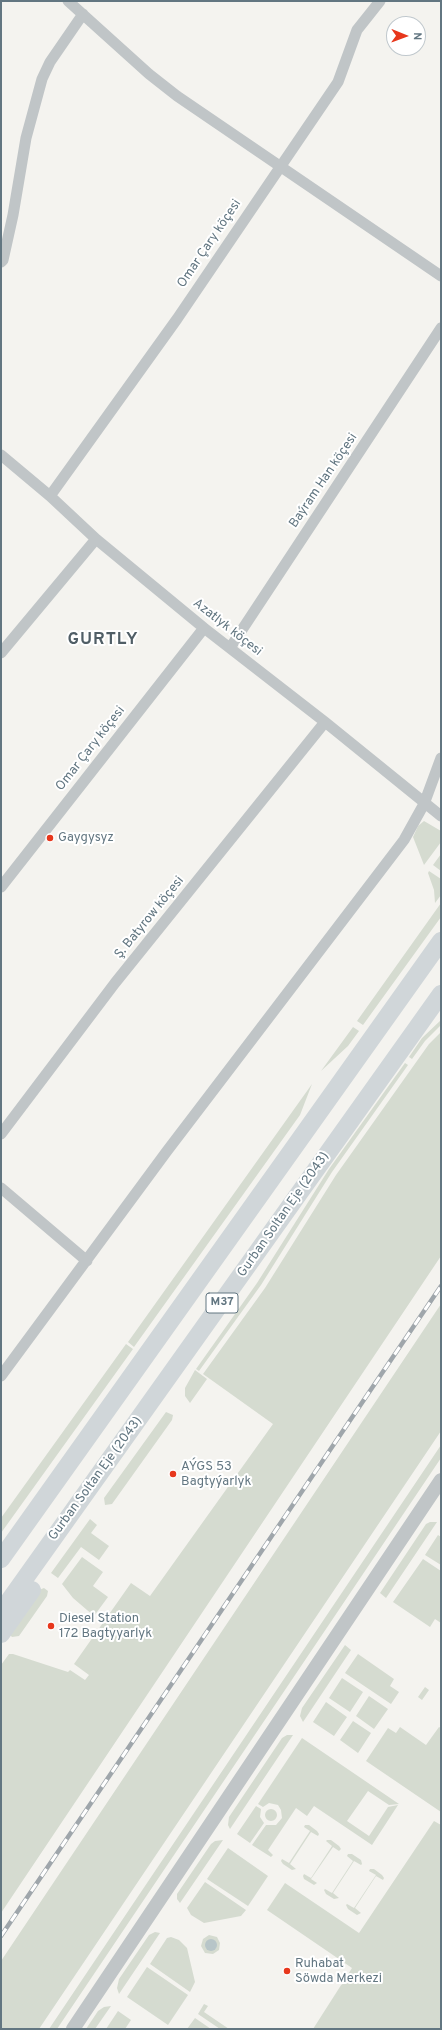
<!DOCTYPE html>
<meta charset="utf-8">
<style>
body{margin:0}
#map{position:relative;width:442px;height:2030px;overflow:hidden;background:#f4f3ef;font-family:Overpass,sans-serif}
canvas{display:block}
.frame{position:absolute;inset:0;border:2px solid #627681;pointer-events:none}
.north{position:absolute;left:386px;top:16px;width:40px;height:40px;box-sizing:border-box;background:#fff;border:1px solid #c0c8cd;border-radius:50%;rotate:91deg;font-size:11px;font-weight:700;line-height:16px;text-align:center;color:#627681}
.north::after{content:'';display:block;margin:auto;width:14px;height:18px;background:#e7371c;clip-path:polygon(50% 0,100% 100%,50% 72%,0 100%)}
</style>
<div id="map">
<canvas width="442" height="2030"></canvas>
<div class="frame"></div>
<div class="north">N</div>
</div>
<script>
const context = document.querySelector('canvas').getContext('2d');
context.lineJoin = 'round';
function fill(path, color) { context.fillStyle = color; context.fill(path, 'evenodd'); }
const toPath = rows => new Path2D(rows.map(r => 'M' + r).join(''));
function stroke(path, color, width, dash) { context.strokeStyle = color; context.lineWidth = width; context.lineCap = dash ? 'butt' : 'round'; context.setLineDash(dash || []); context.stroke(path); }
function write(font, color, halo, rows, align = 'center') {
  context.font = font + ' Overpass,sans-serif'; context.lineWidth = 4; context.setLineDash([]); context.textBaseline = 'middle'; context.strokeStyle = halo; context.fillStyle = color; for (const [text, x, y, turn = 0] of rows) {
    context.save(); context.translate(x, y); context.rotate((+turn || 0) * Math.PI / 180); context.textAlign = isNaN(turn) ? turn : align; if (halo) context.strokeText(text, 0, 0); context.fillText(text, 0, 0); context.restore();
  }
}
const green = toPath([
 [424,821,441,831,441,842,424,865,413,837,418,826],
 [441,854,441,871,433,865],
 [429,871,441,879,441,895,435,903,434,890,428,873],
 [441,903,441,917,363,1025,357,1021],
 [441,1020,441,1025,425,1041,412,1059,409,1057,422,1038],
 [353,1027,359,1031,348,1046,321,1071],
 [441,1032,441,1256,1,1913,1,1665,9,1654,13,1654,68,1672,70,1670,85,1680,89,1675,74,1664,131,1583,150,1596,273,1424,203,1374,265,1288,336,1175,429,1044],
 [405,1063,408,1065,332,1172,261,1285,199,1371,196,1369,257,1283,329,1169],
 [312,1084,300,1115,134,1347,128,1342],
 [441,1304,441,1431,39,2029,1,2029,1,1961],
 [126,1344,133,1349,1,1533,1,1518],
 [195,1370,207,1379,190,1403,185,1396,185,1388],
 [166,1412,173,1415,172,1420,112,1504,105,1505,104,1498],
 [441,1445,441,1458,57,2029,49,2029],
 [90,1519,97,1525,91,1533,109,1546,99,1560,81,1547,58,1578,51,1573],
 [430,1522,437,1522,386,1598,380,1593,426,1524],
 [438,1535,441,1537,441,1565,425,1555],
 [82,1557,103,1572,93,1586,108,1597,94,1616,73,1598,62,1584],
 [423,1559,441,1571,441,1623,435,1619,430,1627,393,1602],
 [44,1588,48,1591,47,1596,19,1636,12,1637,10,1635,39,1590],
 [345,1645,351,1650,303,1722,300,1716,302,1708],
 [358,1654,394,1679,390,1686,399,1692,391,1704,345,1673],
 [342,1678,363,1692,350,1712,329,1698],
 [425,1687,429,1690,422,1700,418,1697],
 [369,1696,388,1709,374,1729,356,1716],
 [326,1702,347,1717,334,1736,313,1722],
 [353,1721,371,1733,358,1753,340,1740],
 [400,1727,426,1745,439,1727,441,1728,441,1812,366,1761,388,1728,396,1733],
 [287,1735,293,1735,230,1829,228,1825,229,1817,282,1738],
 [302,1738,399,1804,389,1805,368,1791,347,1821,369,1836,388,1807,398,1805,372,1845,314,1806,307,1816,296,1808,268,1850,273,1855,271,1857,252,1845,266,1825,276,1825,282,1818,281,1810,278,1805,269,1803,263,1807,258,1804],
 [256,1806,261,1809,260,1817,264,1823,250,1843,237,1834],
 '265 1815a6 6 0 1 1 12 0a6 6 0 1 1-12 0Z',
 [434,1821,441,1825,441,2029,313,2029,352,1968,267,1910,285,1883,359,1933],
 [305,1825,309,1825,317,1831,319,1834,318,1836,311,1832,290,1864,296,1869,292,1870,283,1864,281,1861,282,1859,289,1863,310,1831,304,1827],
 [223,1840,180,1903,177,1899,177,1894,211,1844,215,1841],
 [327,1840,331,1840,339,1846,341,1849,339,1851,333,1847,311,1879,317,1883,314,1885,304,1879,303,1876,304,1874,311,1878,332,1846,326,1841],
 [228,1848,268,1876,248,1906,207,1879],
 [348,1854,352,1854,361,1860,362,1864,361,1865,354,1861,333,1893,339,1898,334,1899,326,1894,324,1890,325,1889,332,1893,353,1861,347,1856],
 [370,1869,374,1869,382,1875,384,1878,383,1880,376,1876,355,1908,361,1913,357,1915,348,1909,346,1905,347,1904,354,1908,376,1875,369,1871],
 [205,1882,246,1910,241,1916,204,1923,191,1915,187,1908],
 [155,1932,160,1933,119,1994,117,1988,119,1979,149,1935],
 [209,1935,217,1937,220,1943,219,1950,213,1954,205,1953,201,1946,203,1939],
 [171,1937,179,1940,187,1948,195,1982,190,1992,150,1964,167,1938],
 [147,1967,188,1995,168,2025,127,1997],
 [204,2004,208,2006,204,2012,229,2029,220,2029,198,2014],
 [111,2006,95,2029,86,2029,98,2011,104,2007],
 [118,2011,131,2020,125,2029,106,2029],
 [195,2018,211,2029,187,2029]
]);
const water = toPath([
 '205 1945a6 6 0 1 1 12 0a6 6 0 1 1-12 0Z'
]);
const minor = toPath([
 [68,1,149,74,177,96,441,276],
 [1,262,3,260,13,215,26,138,42,79,50,62,83,14],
 [1,455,50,496,96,539,204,628,325,722,441,816],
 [50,496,177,319,338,82,357,30,380,1],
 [230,648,441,328],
 [1,653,96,539],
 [1,887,204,628],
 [1,1134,115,983,325,722],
 [1,1188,87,1261],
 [1,1376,167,1151,404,840,424,804,441,758]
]);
const tertiary = toPath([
 [73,2029,441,1480]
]);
const trunk = toPath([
 [1,1559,441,941],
 [1,1612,441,994],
 [1,1634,32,1590]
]);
const rail = toPath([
 [1,1936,441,1286]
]);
const markers = [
 [50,838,4,"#e7371c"],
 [173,1474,4,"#e7371c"],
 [51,1626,4,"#e7371c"],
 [287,1971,4,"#e7371c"]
];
const shields = [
 [222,1303,32]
];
const shieldNames = [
 ["M37",222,1303]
];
const streetNames = [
 ["Omar Çary köçesi",210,244,-56],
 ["Baýram Han köçesi",324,481,-56],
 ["Azatlyk köçesi",227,628,38],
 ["Omar Çary köçesi",91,749,-52],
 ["Ş. Batyrow köçesi",150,918,-51],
 ["Gurban Soltan Eje (2043)",284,1215,-55],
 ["Gurban Soltan Eje (2043)",96,1479,-54]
];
const poiNames = [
 ["Gaygysyz",58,838],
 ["AÝGS 53",181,1467],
 ["Bagtyýarlyk",181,1482],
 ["Diesel Station",59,1619],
 ["172 Bagtyyarlyk",59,1634],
 ["Ruhabat",295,1964],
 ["Söwda Merkezi",295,1979]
];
const districtNames = [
 ["GURTLY",103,641]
];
fill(green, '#d5dbd0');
fill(water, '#b7c5c8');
stroke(minor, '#c0c5c7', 11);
stroke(tertiary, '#c0c5c7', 14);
stroke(trunk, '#d0d6d9', 18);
stroke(rail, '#9fa6ab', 4.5);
stroke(rail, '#fff', 3, [9]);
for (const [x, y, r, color] of markers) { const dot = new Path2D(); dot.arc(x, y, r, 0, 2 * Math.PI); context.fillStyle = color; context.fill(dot); stroke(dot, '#fff', 1.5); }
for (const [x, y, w] of shields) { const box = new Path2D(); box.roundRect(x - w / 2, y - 10, w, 20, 3); context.fillStyle = '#fff'; context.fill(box); stroke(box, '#627681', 1); }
write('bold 12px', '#627681', null, shieldNames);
write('13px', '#627681', '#fff', streetNames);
write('13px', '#627681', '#fff', poiNames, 'left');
context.letterSpacing = '1px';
write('bold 17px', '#505e66', '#fff', districtNames);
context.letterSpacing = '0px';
</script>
